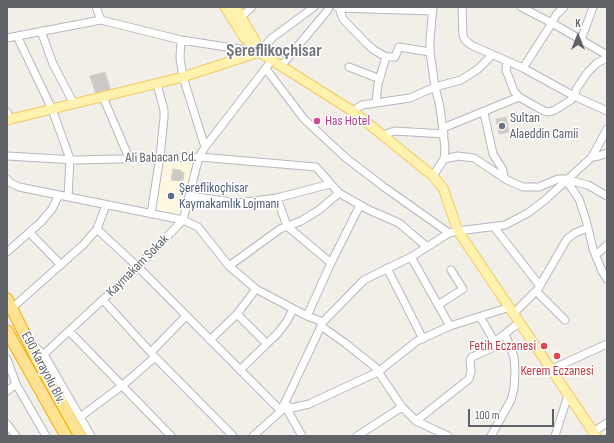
<!DOCTYPE html>
<meta charset="utf-8">
<style>
body{margin:0}
#map{position:relative;width:614px;height:443px;overflow:hidden;background:#f1efe8;font-family:"Sofia Sans Condensed",sans-serif}
canvas{display:block}
.frame{position:absolute;inset:0;border:8px solid #5f6368;pointer-events:none}
.north{position:absolute;left:558px;top:16px;width:40px;height:40px;-webkit-text-stroke:3px #fff;paint-order:stroke;rotate:0deg;font-size:11px;font-weight:700;line-height:16px;text-align:center;color:#5f6368}
.north::after{content:'';display:block;margin:auto;width:14px;height:18px;background:#5f6368;clip-path:polygon(50% 0,100% 100%,50% 72%,0 100%)}
.scale{position:absolute;left:468px;top:409px;width:86px;height:18px;box-sizing:border-box;border:2px solid #5f6368;border-top:0;padding-left:5px;font-size:12px;line-height:14px;white-space:nowrap;color:#5f6368;-webkit-text-stroke:3px #fff;paint-order:stroke}
</style>
<div id="map">
<canvas width="614" height="443"></canvas>
<div class="frame"></div>
<div class="north">K</div>
<div class="scale">100 m</div>
</div>
<script>
const context = document.querySelector('canvas').getContext('2d');
context.lineJoin = 'round';
function fill(path, color) { context.fillStyle = color; context.fill(path, 'evenodd'); }
const toPath = rows => new Path2D(rows.map(r => 'M' + r).join(''));
function stroke(path, color, width, dash) { context.strokeStyle = color; context.lineWidth = width; context.lineCap = dash ? 'butt' : 'round'; context.setLineDash(dash || []); context.stroke(path); }
function write(font, color, halo, rows, align = 'center') {
  context.font = font + ' "Sofia Sans Condensed",sans-serif'; context.lineWidth = 3; context.setLineDash([]); context.textBaseline = 'middle'; context.strokeStyle = halo; context.fillStyle = color; for (const [text, x, y, turn = 0] of rows) {
    context.save(); context.translate(x, y); context.rotate((+turn || 0) * Math.PI / 180); context.textAlign = isNaN(turn) ? turn : align; if (halo) context.strokeText(text, 0, 0); context.fillText(text, 0, 0); context.restore();
  }
}
const commercial = toPath([
 [163,159,194,160,180,217,154,212]
]);
const building = toPath([
 [105,72,111,91,96,95,90,76,105,72],
 [506,117,509,132,499,134,496,119,506,117],
 [173,169,181,170,181,172,184,172,183,180,180,180,180,181,171,180,173,169]
]);
const minor = toPath([
 [96,7,101,20],
 [337,7,339,8,433,11],
 [433,7,430,39,430,52,435,87,440,107,445,148,444,159,433,176],
 [462,7,463,35,465,40,471,45,523,68,574,96,607,111],
 [521,7,552,23,607,55],
 [339,8,343,19,366,43,374,50,386,57],
 [241,17,252,7],
 [41,31,53,64,74,104],
 [17,36,52,109,70,159,68,197],
 [7,38,101,20,181,40,259,52,272,38,314,7],
 [581,40,593,7],
 [507,61,506,70,514,91,519,97,544,111,549,112,555,110,571,100,574,96,577,88,588,72,597,63,607,58],
 [281,66,328,10,329,7],
 [349,67,380,79],
 [523,68,552,23,556,15,564,7],
 [266,69,304,119,346,158,384,187,449,233],
 [103,97,129,158],
 [376,102,378,84,386,57,395,57,399,47,430,52],
 [7,112,10,119],
 [354,112,357,108,362,105,410,98,435,87,461,80,478,69,492,55],
 [484,113,493,154,503,170,504,178],
 [443,128,519,97],
 [382,135,395,131,444,134],
 [205,147,272,60],
 [7,156,76,160,199,157,316,167,339,193,369,210,399,223,427,247],
 [592,157,599,156,607,153],
 [444,159,458,156,474,158,507,180,523,187,539,187,558,179,564,179,588,185,607,196],
 [7,179,9,182,19,187,183,220,198,227,229,266,256,289,307,316,323,322],
 [566,180,579,199,586,220,593,249,602,271,607,279],
 [190,196,238,203,277,198,330,184],
 [277,198,287,226,331,263],
 [151,214,160,157,164,118,164,110,157,84],
 [494,227,540,286],
 [97,229,138,267,281,411],
 [30,233,61,265],
 [7,252,41,222,52,209,59,195],
 [596,255,607,245],
 [411,257,450,326],
 [229,266,280,229,301,221,319,210,339,193],
 [387,268,423,339],
 [536,291,565,320],
 [103,300,155,357,233,436],
 [438,305,463,289,451,270],
 [12,308,83,245,97,229,106,205],
 [514,313,538,289,567,239,575,233,587,228],
 [237,314,266,343],
 [307,316,331,263,360,205],
 [480,317,495,342],
 [321,326,345,343,375,367,402,407,416,421,448,436],
 [69,331,171,436],
 [210,340,237,314,256,289],
 [31,342,46,358,91,436],
 [151,352,186,316],
 [43,355,138,267,183,220,199,157,205,147,183,77,180,58,181,40],
 [7,359,16,384,46,436],
 [552,369,607,344],
 [240,370,278,333,287,321,293,309],
 [7,391,16,384],
 [284,404,292,408,309,404,378,372,417,341,450,326,510,307],
 [284,404,302,436],
 [80,417,123,385,155,357],
 [416,421,469,379,471,371,470,360,472,357,490,349,497,340,520,322],
 [7,424,16,436],
 [593,432,607,423],
 [253,436,281,411,323,322,364,280,411,257,449,233,458,231,505,225,528,213,545,200,592,157,607,129],
 [357,436,402,407],
 [491,436,511,400,514,389,515,370,514,357,505,334],
 [555,436,568,395]
]);
const major = toPath([
 [225,7,244,37,259,52,354,112,433,176,443,188,458,231,596,436],
 [235,7,254,39,258,49],
 [7,120,183,77,259,52]
]);
const highway = toPath([
 [7,299,38,361,80,436],
 [7,331,66,436]
]);
const markers = [
 [317,121,4,"#d1479c"],
 [502,126,4,"#6b7280"],
 [171,196,4,"#5c6f8a"],
 [544,346,4,"#e0444e"],
 [557,356,4,"#e0444e"]
];
const worshipNames = [
 ["Sultan",510,118],
 ["Alaeddin Camii",510,134]
];
const hotelNames = [
 ["Has Hotel",325,121]
];
const streetNames = [
 ["Ali Babacan Cd.",161,158,-1],
 ["Kaymakam Sokak",138,266,-45],
 ["E90 Karayolu Blv.",43,368,62]
];
const serviceNames = [
 ["Şereflikoçhisar",179,188],
 ["Kaymakamlık Lojmanı",179,204]
];
const healthNames = [
 ["Fetih Eczanesi",536,346],
 ["Kerem Eczanesi",557,371,"center"]
];
const districtNames = [
 ["Şereflikoçhisar",274,51]
];
fill(commercial, '#fef7e0');
fill(building, '#cccac5');
stroke(building, '#d6d1c6', 1);
stroke(minor, '#b5b8bc', 9);
stroke(major, '#f2c960', 11);
stroke(highway, '#f9ab00', 13);
stroke(minor, '#fff', 7);
stroke(major, '#fff2af', 9);
stroke(highway, '#fde293', 11);
for (const [x, y, r, color] of markers) { const dot = new Path2D(); dot.arc(x, y, r, 0, 2 * Math.PI); context.fillStyle = color; context.fill(dot); stroke(dot, '#fff', 1.5); }
write('14px', '#5b616d', '#fff', worshipNames, 'left');
write('14px', '#b23c85', '#fff', hotelNames, 'left');
write('14px', '#5f6368', '#fff', streetNames);
write('14px', '#4e5e75', '#fff', serviceNames, 'left');
write('14px', '#be3a42', '#fff', healthNames, 'right');
write('bold 18px', '#70757a', '#fff', districtNames);
</script>
